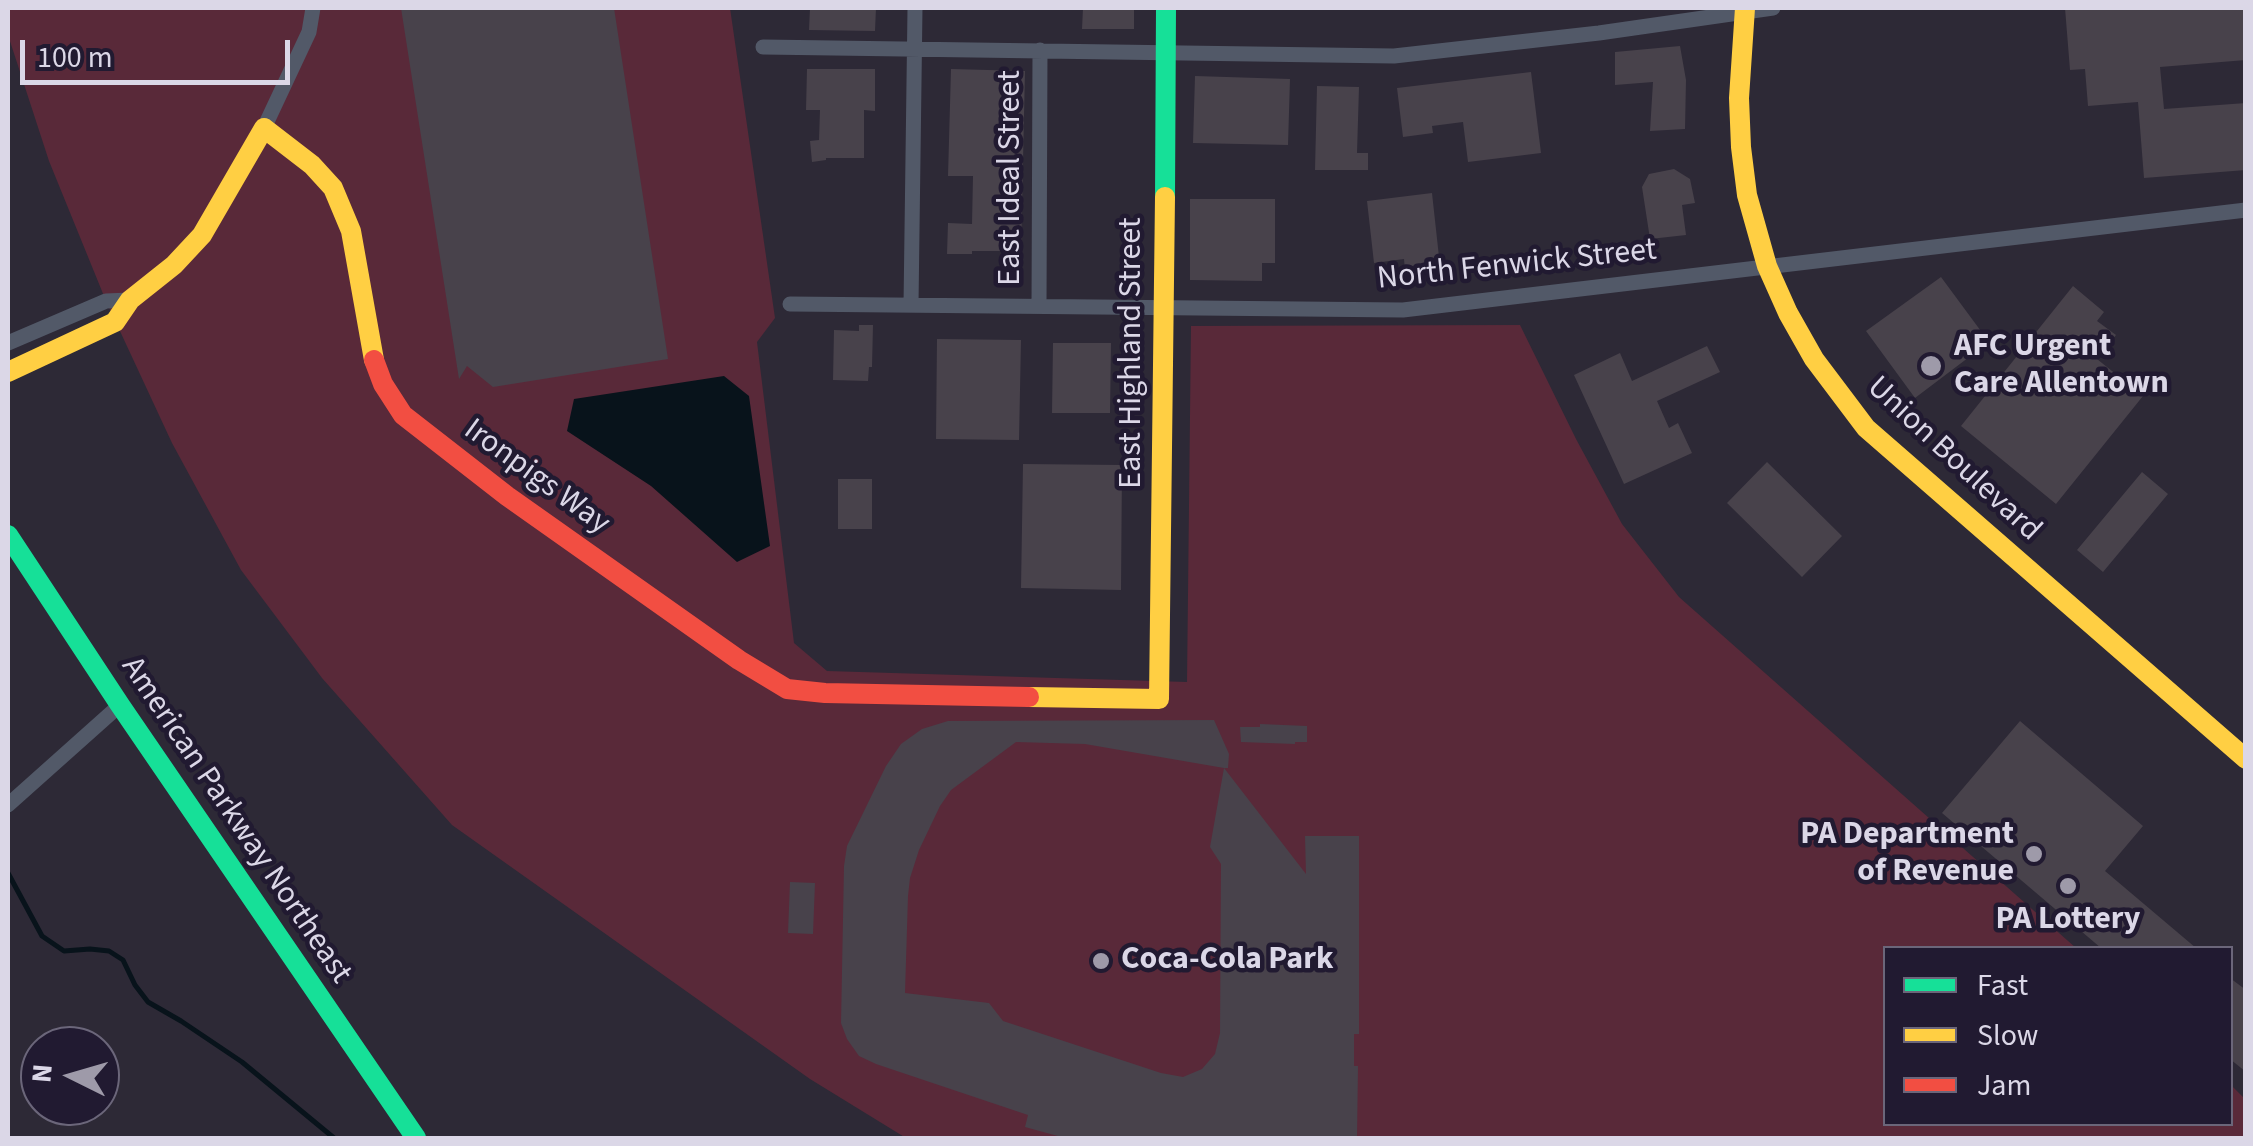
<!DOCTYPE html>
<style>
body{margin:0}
#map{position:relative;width:2253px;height:1146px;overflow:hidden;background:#2d2936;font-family:"Source Sans 3",sans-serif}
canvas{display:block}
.frame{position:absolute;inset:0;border:10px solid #dbd7e7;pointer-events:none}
.legend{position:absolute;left:1883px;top:946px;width:350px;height:180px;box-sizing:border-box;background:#211a31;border:2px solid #6b667a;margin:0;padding:12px 18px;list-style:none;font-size:30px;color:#dbd7e7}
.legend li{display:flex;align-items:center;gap:20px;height:50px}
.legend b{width:50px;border:2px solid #6b667a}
.north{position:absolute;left:20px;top:1026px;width:100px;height:100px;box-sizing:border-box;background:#211a31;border:2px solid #6b667a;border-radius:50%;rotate:275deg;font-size:28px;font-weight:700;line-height:40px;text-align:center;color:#dbd7e7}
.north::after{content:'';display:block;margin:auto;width:35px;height:45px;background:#9e9aa9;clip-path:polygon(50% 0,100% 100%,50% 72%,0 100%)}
.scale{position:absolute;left:20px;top:40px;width:270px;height:45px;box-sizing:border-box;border:5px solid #dbd7e7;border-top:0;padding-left:12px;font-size:30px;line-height:35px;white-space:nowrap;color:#dbd7e7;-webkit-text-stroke:8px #211a31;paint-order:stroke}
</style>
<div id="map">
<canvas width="2253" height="1146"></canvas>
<div class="frame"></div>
<ul class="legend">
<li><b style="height:12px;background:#16e098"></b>Fast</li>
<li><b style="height:12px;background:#ffcf43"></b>Slow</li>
<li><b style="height:12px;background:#f24e42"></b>Jam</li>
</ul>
<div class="north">N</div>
<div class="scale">100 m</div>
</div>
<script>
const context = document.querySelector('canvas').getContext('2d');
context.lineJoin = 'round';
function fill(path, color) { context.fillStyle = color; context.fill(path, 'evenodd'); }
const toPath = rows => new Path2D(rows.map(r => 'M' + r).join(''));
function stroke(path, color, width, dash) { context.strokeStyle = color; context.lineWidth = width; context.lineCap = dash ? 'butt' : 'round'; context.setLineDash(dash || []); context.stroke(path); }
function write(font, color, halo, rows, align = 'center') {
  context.font = font + ' "Source Sans 3",sans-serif'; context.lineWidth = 9; context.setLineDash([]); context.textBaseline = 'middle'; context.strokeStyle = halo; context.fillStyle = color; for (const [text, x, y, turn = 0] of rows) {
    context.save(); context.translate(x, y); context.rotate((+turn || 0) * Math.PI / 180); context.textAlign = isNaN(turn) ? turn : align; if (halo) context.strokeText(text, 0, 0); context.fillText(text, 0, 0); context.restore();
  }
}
const green = toPath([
 [8,8,730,8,775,318,757,342,794,643,827,671,1187,682,1191,326,1520,325,1576,439,1622,524,1679,597,2076,948,1886,948,1886,1124,2230,1124,2231,1085,2245,1099,2245,1138,906,1138,810,1079,452,825,322,678,241,570,172,443,106,301,49,161,8,35]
]);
const water = toPath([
 [724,376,749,396,770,546,737,562,651,486,567,431,574,399]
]);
const stream = toPath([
 [8,873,42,936,64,951,90,949,109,951,123,960,135,985,148,1002,181,1021,242,1062,334,1138]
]);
const building = toPath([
 [401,8,614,8,668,359,493,387,467,366,459,379],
 [810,8,876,8,875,31,809,30],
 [1083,8,1134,8,1134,29,1082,29],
 [2065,8,2246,8,2246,60,2160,67,2164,109,2246,103,2246,170,2144,178,2138,102,2088,106,2085,69,2070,70],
 [1680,46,1686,80,1685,129,1650,131,1653,82,1615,85,1615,52],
 [807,69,875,69,875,111,864,110,864,158,826,158,826,160,812,162,810,141,819,140,820,110,806,110],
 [951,69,1025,71,1021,251,972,251,972,254,947,254,948,223,972,224,973,176,948,176],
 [1531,72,1541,153,1468,162,1463,122,1432,126,1433,133,1403,137,1397,88],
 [1195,76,1290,79,1288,145,1193,143],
 [1317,86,1359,87,1357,153,1368,153,1368,170,1315,170],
 [1674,169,1690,179,1695,203,1682,205,1686,235,1650,239,1642,187,1649,174],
 [1432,193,1440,266,1405,270,1404,259,1374,263,1367,201],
 [1190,199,1275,199,1275,263,1262,263,1262,281,1190,280],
 [1941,277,1989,342,1915,398,1866,331],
 [2073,286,2104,312,2097,321,2116,335,2097,359,2143,396,2056,504,1961,426],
 [859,325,873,325,872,367,869,367,868,381,833,380,834,330,859,331],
 [937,339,1021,340,1019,440,936,439],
 [1053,343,1111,343,1110,413,1052,413],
 [1707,346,1720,372,1657,401,1669,428,1678,423,1692,453,1624,484,1574,375,1620,353,1632,381],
 [1767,462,1842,536,1802,577,1727,503],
 [1023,464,1122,465,1121,590,1021,588],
 [2142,472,2168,494,2103,572,2077,550],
 [838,479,872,479,872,529,838,529],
 [1214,720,1229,754,1228,768,1224,768,1306,874,1305,836,1359,836,1359,1034,1354,1034,1354,1066,1358,1066,1357,1138,1065,1138,1025,1127,1028,1115,876,1064,859,1056,847,1039,841,1023,844,866,847,846,886,766,901,744,922,729,948,721],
 [1016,742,1085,744,1224,768,1210,847,1221,864,1220,1033,1215,1054,1202,1069,1183,1077,1161,1073,1003,1021,989,1003,905,993,908,896,910,878,919,850,940,806,951,790],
 [2020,721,2143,826,2105,871,2196,948,2101,948,1942,813],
 [1260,724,1307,726,1307,742,1295,742,1295,744,1241,742,1240,727,1260,727],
 [790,882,815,883,813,934,788,933],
 [2230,978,2246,990,2246,1072,2230,1059]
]);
const street = toPath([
 [763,47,1394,56,1599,33,1773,8],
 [264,128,309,32,313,8],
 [790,304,1403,310,2246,210],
 [911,305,915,8],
 [1039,306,1040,50],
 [8,343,106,301,130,300],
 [8,805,120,705]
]);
const fast = toPath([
 [1165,197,1166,8],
 [8,535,120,705,416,1138]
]);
const slow = toPath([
 [1745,8,1739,98,1741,147,1747,195,1767,266,1788,313,1814,359,1866,428,2246,759],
 [8,372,115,322,130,300,174,265,202,235,264,128,312,165,333,188,351,231,374,360],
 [1029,697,1159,699,1165,197]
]);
const jam = toPath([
 [374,360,383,384,403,415,507,496,739,660,787,689,825,693,1029,697]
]);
const markers = [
 [1931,366,12,"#9e9aa9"],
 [2034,854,10,"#9e9aa9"],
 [2068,886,10,"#9e9aa9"],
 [1101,961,10,"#9e9aa9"]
];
const streetNames = [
 ["East Ideal Street",1012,178,-90],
 ["North Fenwick Street",1517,266,-6],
 ["East Highland Street",1133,353,-90],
 ["Union Boulevard",1953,460,43],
 ["Ironpigs Way",536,478,36],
 ["American Parkway Northeast",235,821,56]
];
const poiNames = [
 ["AFC Urgent",1954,348],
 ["Care Allentown",1954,385],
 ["PA Department",2014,836,"right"],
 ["of Revenue",2014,873,"right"],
 ["PA Lottery",2068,921,"center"],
 ["Coca-Cola Park",1121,961]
];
fill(green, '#592939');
fill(water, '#08131b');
stroke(stream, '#08131b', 5);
fill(building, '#48424b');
stroke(street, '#525968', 15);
stroke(fast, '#16e098', 20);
stroke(slow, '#ffcf43', 20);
stroke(jam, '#f24e42', 20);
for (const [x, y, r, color] of markers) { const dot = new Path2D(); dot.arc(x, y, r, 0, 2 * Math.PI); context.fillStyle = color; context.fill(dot); stroke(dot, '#211a31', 4); }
write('32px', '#dbd7e7', '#211a31', streetNames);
write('bold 32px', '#dbd7e7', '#211a31', poiNames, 'left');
</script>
